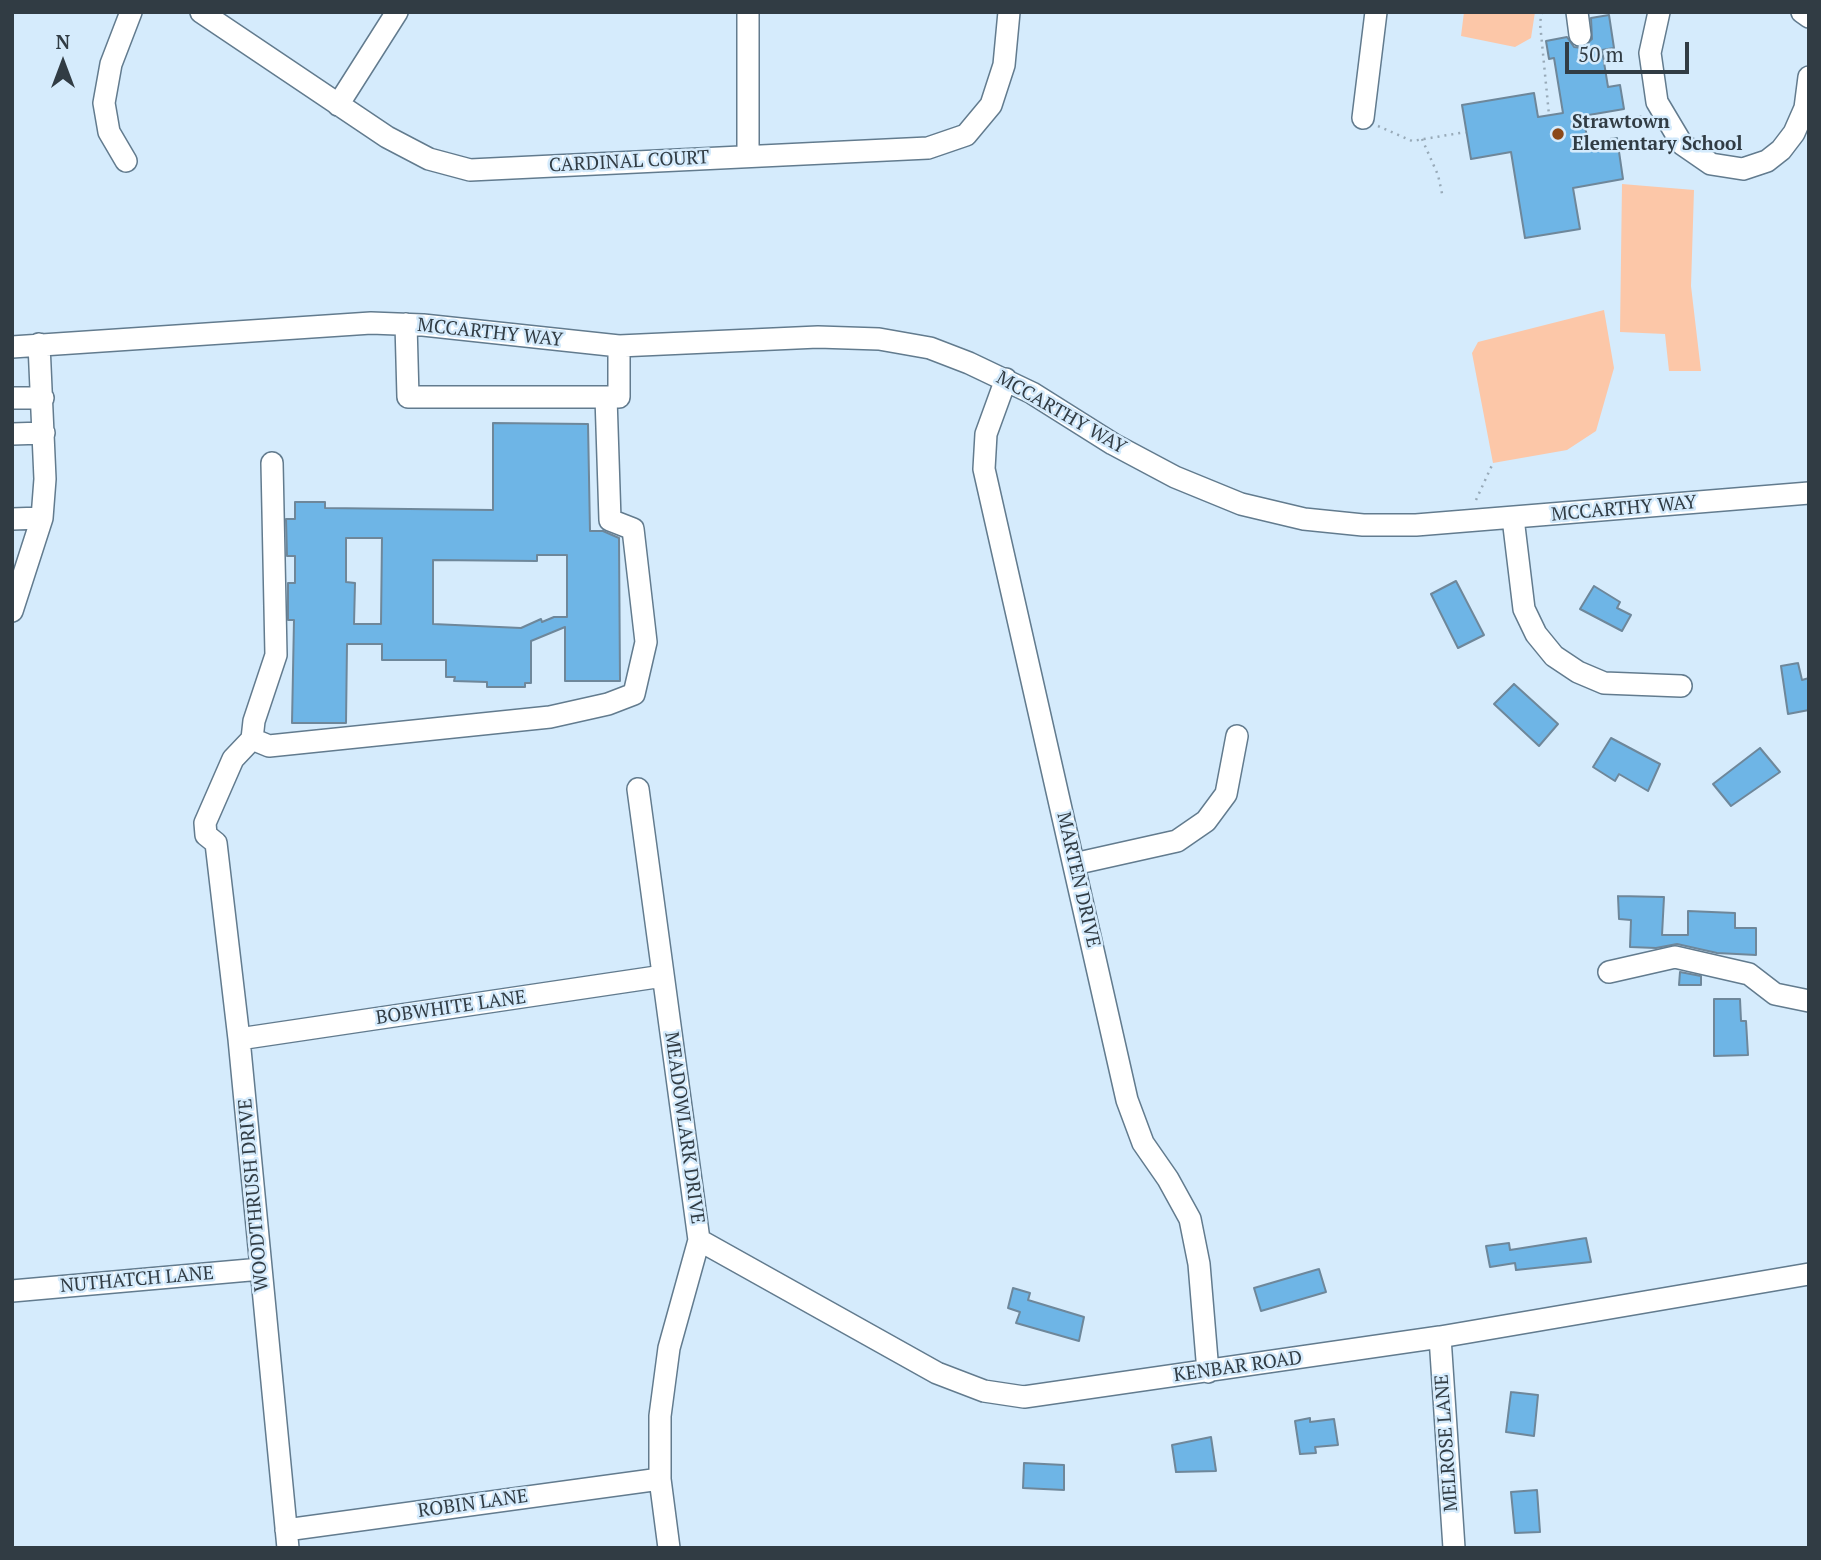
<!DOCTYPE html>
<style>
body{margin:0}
#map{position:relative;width:1821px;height:1560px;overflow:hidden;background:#d5ebfc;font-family:"PT Serif",serif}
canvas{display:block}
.frame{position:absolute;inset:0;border:14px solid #313c44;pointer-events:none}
.north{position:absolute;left:28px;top:28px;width:70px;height:70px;-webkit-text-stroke:5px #d5ebfc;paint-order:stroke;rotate:0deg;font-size:19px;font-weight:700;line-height:28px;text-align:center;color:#313c44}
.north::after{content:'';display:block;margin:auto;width:24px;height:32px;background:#313c44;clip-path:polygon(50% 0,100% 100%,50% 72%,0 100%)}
.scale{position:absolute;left:1565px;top:42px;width:124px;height:32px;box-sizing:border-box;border:4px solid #313c44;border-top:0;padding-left:9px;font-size:21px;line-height:24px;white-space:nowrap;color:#313c44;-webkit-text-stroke:5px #d5ebfc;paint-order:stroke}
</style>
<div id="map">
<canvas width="1821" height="1560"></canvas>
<div class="frame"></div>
<div class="north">N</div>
<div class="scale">50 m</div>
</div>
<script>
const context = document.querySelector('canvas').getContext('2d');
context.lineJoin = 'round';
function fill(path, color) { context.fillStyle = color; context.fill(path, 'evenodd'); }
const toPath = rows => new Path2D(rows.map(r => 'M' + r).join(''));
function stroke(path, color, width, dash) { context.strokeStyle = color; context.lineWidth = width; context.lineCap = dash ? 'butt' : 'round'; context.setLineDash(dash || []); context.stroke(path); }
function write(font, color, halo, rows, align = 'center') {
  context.font = font + ' "PT Serif",serif'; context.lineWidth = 5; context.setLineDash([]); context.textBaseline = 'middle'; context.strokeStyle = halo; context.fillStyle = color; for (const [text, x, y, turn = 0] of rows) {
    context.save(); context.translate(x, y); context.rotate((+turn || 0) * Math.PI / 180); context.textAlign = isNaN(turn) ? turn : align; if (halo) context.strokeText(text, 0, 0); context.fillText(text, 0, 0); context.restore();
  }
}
const green = toPath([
 [1464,12,1535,12,1531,38,1515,47,1461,36],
 [1622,184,1694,190,1691,286,1701,371,1669,371,1665,334,1620,332],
 [1604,310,1614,368,1596,431,1567,450,1493,463,1472,353,1478,342]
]);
const building = toPath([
 [1609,15,1614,48,1602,50,1608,87,1620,85,1624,109,1583,116,1588,142,1617,138,1623,179,1573,188,1580,229,1525,238,1511,152,1471,159,1462,105,1534,93,1538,117,1563,113,1554,58,1549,59,1546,41,1567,37,1574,47,1582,48,1592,39,1591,18,1609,15],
 [493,423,588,424,590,531,603,531,619,538,620,681,565,681,565,627,531,641,531,683,525,683,525,687,487,687,487,682,454,681,455,677,446,677,446,660,382,660,382,644,347,644,346,723,292,723,294,620,288,620,288,583,295,583,295,556,287,556,286,519,295,519,295,502,325,502,325,508,493,510,493,423],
 [346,538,382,538,381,624,354,624,355,583,346,582,346,538],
 [537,555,567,555,567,617,554,617,542,622,541,619,521,628,433,624,433,560,537,561,537,555],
 [1456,581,1484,635,1458,648,1431,594,1456,581],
 [1594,586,1620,602,1617,608,1631,615,1622,631,1580,609,1594,586],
 [1798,663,1802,680,1809,678,1809,710,1788,714,1781,666,1798,663],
 [1514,684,1558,724,1539,746,1494,704,1514,684],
 [1611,738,1660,764,1648,791,1619,774,1615,781,1593,767,1611,738],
 [1760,748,1780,772,1731,806,1713,784,1760,748],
 [1618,896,1664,897,1662,935,1688,935,1688,911,1735,913,1735,928,1756,928,1756,955,1717,953,1677,944,1656,948,1630,947,1631,920,1619,919,1618,896],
 [1680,972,1701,976,1701,985,1679,985,1680,972],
 [1714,999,1740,999,1741,1021,1746,1021,1748,1055,1714,1056,1714,999],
 [1586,1238,1591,1262,1516,1270,1515,1263,1490,1267,1486,1246,1509,1243,1510,1250,1586,1238],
 [1319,1269,1326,1292,1261,1311,1254,1288,1319,1269],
 [1013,1288,1030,1293,1028,1300,1084,1317,1079,1341,1016,1323,1020,1312,1008,1308,1013,1288],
 [1511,1392,1538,1395,1534,1436,1506,1432,1511,1392],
 [1310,1418,1310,1422,1334,1419,1338,1445,1315,1447,1316,1453,1300,1454,1295,1421,1310,1418],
 [1211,1437,1216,1471,1176,1472,1172,1445,1211,1437],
 [1024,1463,1064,1465,1064,1490,1023,1488,1024,1463],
 [1537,1490,1540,1532,1515,1533,1511,1492,1537,1490]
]);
const path = toPath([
 [1542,12,1540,23,1549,115],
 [1378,126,1412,141,1466,132],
 [1585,129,1644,116],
 [1422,139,1438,175,1443,198],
 [1476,500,1493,463]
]);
const minor = toPath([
 [201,12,387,137,429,159,470,170,928,148,966,135,991,105,1004,65,1009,12],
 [1577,12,1580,35],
 [1659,12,1650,53,1657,102,1682,144,1711,164,1743,169,1767,161,1781,150,1794,133,1805,108,1809,77],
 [1802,12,1809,17],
 [338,105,397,12],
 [1363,118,1376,12],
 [748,155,748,12],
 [126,161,109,132,104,103,111,64,131,12],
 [406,324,408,397,619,397,619,346],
 [12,347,371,323,423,325,619,346,818,337,879,339,930,348,969,363,1032,393,1113,444,1175,477,1241,504,1304,519,1363,525,1416,525,1809,493],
 [1006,379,986,434,984,469,1127,1100,1143,1143,1168,1179,1190,1219,1199,1264,1208,1372],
 [12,398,43,398],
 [12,434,44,433],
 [272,463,276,655,254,721,252,739,269,746,550,717,608,704,634,694,646,642,633,529,610,520,606,397],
 [1513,518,1524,609,1536,634,1554,656,1578,672,1604,683,1681,686],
 [12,519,42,518],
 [12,611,42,518,45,479,39,344],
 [252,739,233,759,205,823,206,835,216,843,239,1039,288,1548],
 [638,789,699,1240,669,1348,660,1416,660,1479,669,1548],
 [1074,864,1177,841,1206,821,1226,794,1237,736],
 [1609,972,1675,957,1749,974,1775,994,1809,1001],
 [239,1039,663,976],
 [699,1240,937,1373,984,1391,1024,1397,1440,1337,1809,1274],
 [12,1291,261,1269],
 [1440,1337,1454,1548],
 [286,1530,660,1479]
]);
const markers = [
 [1558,134,7,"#8c4919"]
];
const poiNames = [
 ["Strawtown",1572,123],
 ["Elementary School",1572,145]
];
const streetNames = [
 ["CARDINAL COURT",629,162,-3],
 ["MCCARTHY WAY",490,333,6],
 ["MCCARTHY WAY",1061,413,30],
 ["MCCARTHY WAY",1624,509,-5],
 ["MARTEN DRIVE",1078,880,77],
 ["BOBWHITE LANE",451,1008,-8],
 ["MEADOWLARK DRIVE",684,1128,82],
 ["WOODTHRUSH DRIVE",254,1195,-95],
 ["NUTHATCH LANE",137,1280,-5],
 ["KENBAR ROAD",1238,1367,-8],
 ["MELROSE LANE",1447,1443,-94],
 ["ROBIN LANE",473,1504,-8]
];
fill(green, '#fcc7a8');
fill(building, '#6eb5e6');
stroke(building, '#6e879a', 2);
stroke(minor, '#627b8e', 24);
stroke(path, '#98aab8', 2.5, [2, 5]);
stroke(minor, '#fff', 21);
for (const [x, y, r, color] of markers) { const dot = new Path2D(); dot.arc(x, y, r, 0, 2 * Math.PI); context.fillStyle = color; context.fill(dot); stroke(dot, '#d5ebfc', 2.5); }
write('bold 19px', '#313c44', '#d5ebfc', poiNames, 'left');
write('19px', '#313c44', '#d5ebfc', streetNames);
</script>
